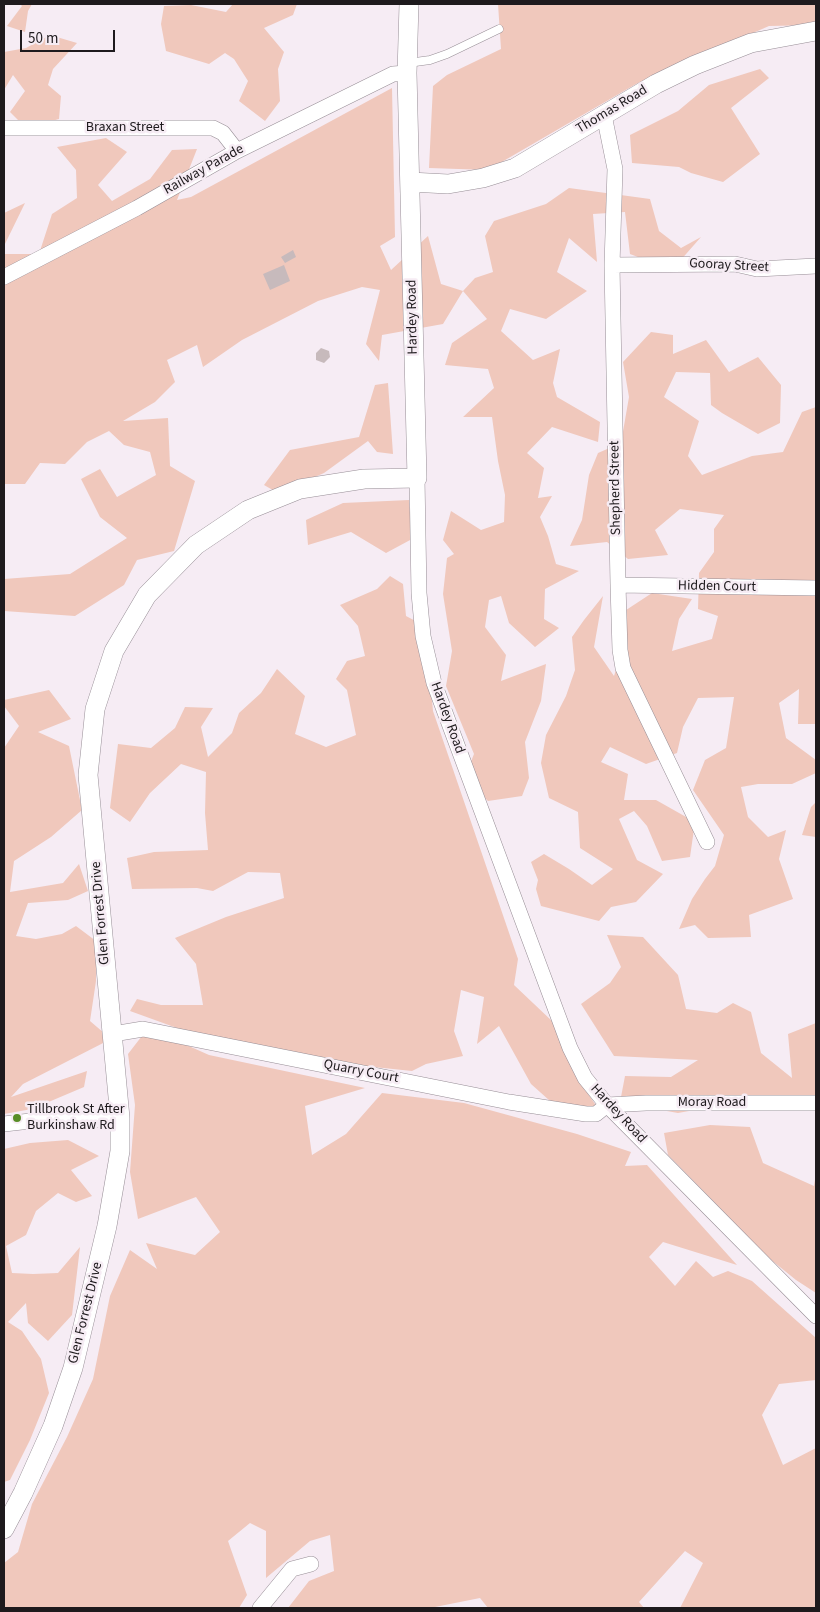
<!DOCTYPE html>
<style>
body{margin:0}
#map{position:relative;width:820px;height:1612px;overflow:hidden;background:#f6ecf4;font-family:"Source Sans 3",sans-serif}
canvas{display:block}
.frame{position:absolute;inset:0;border:5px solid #1e1a1d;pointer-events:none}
.scale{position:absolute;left:20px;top:30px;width:95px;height:22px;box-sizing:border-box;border:2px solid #1e1a1d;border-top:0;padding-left:6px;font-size:15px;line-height:18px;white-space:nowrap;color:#1e1a1d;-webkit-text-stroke:4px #f6ecf4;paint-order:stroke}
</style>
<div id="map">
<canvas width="820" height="1612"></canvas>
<div class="frame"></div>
<div class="scale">50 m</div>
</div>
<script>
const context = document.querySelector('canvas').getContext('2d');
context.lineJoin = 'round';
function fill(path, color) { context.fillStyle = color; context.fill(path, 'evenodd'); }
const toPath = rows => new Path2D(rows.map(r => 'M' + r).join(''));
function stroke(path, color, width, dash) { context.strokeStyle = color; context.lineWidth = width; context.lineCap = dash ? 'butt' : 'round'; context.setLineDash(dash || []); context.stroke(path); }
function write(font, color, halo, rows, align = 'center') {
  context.font = font + ' "Source Sans 3",sans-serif'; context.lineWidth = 5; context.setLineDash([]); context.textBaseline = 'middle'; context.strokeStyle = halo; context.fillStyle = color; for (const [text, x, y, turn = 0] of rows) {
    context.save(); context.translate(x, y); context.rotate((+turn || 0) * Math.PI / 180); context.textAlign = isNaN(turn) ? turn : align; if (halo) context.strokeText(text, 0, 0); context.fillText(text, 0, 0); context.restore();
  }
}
const green = toPath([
 [20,4,32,4,28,11,25,32,7,26,22,6],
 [233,4,297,4,293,15,264,28,284,52,278,69,280,101,265,121,239,101,248,81,234,59,225,53,209,64,166,51,161,24,164,6,191,5,226,12],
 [498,4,816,4,816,25,769,26,636,84,488,170,429,168,433,86,447,75,501,49],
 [50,35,77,43,53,69,48,85,61,96,59,119,26,128,10,112,25,91,13,75,4,90,4,52,26,48],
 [760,69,769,78,731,108,760,154,723,182,691,173,679,167,632,163,630,135,678,111,709,85],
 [392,88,395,237,380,246,391,270,428,236,441,284,463,291,475,278,493,272,485,236,494,221,546,204,569,188,650,199,659,231,681,248,701,237,672,270,630,254,625,212,593,214,597,262,569,238,557,272,587,291,546,319,510,309,501,331,533,360,560,349,553,383,557,397,600,422,598,442,552,427,527,453,544,468,538,498,552,496,540,517,548,536,556,564,579,571,545,589,544,619,559,628,535,647,509,623,501,596,489,600,485,627,506,655,501,681,546,664,541,701,525,742,529,778,522,796,488,801,464,779,474,754,446,686,452,651,443,594,447,558,454,554,443,540,451,511,481,530,504,522,505,495,498,461,492,417,463,417,494,388,488,369,445,365,452,343,487,319,463,291,443,324,382,335,379,361,366,344,380,290,362,287,318,301,242,340,203,367,197,345,167,360,175,382,155,402,123,421,168,418,170,466,195,481,174,551,137,560,124,585,75,616,4,611,4,579,70,574,127,538,100,517,81,479,100,469,117,497,156,475,150,452,124,445,109,431,87,442,65,464,40,463,25,484,4,484,4,254,39,254,52,214,77,198,76,170,57,147,106,138,127,152,98,185,112,201,150,179,172,150,197,149,177,200,191,197],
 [25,203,4,246,4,213],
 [651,332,673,335,673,354,706,340,729,372,758,357,781,385,780,423,758,434,722,413,711,405,710,373,676,372,664,397,699,421,688,456,702,475,752,456,783,452,802,412,816,407,816,724,798,724,799,689,779,703,786,738,816,760,816,773,792,784,758,784,741,787,748,817,768,837,786,830,779,859,793,899,749,915,751,937,708,938,695,925,679,929,692,899,705,879,715,866,724,835,693,790,705,760,726,748,734,697,698,698,683,727,677,753,646,764,610,747,601,762,628,774,624,800,656,800,695,822,690,857,662,861,647,826,634,811,619,819,637,860,663,874,636,902,611,907,599,921,541,906,536,889,538,880,531,862,544,854,569,869,592,885,613,869,580,848,578,812,549,798,541,763,546,735,566,696,575,670,572,637,584,620,603,596,594,647,614,676,622,651,617,616,652,593,692,599,679,619,672,651,712,639,718,616,698,609,699,573,714,552,714,529,724,515,680,509,655,530,668,555,628,559,607,542,570,546,582,520,589,475,598,453,621,443,629,397,623,362],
 [388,383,393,454,377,452,368,441,324,473,278,493,264,485,290,450,359,437,375,385],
 [409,500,412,539,386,553,351,532,308,545,306,520,343,503],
 [390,576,403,584,406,616,425,626,433,711,518,959,514,985,552,1021,574,1073,597,1107,559,1109,531,1084,499,1026,477,1044,484,997,461,990,454,1031,463,1056,426,1064,412,1071,317,1061,199,1036,130,1011,137,999,161,1005,203,1005,196,964,175,938,226,917,284,898,280,873,248,872,213,891,197,888,132,889,127,858,154,852,208,850,205,813,206,772,181,764,150,793,130,822,110,808,118,744,151,748,175,728,185,707,213,708,201,727,208,757,232,733,239,713,261,693,277,669,305,696,295,734,326,747,356,735,347,690,336,679,347,661,365,656,358,626,340,605,377,589],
 [49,690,71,719,38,732,69,746,82,810,51,837,14,861,10,892,63,883,79,864,88,891,68,900,28,903,16,936,36,939,62,934,76,926,96,941,96,981,90,1021,111,1039,23,1084,11,1097,87,1071,84,1087,32,1109,4,1114,4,748,19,726,4,706,4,700],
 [816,802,816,837,802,835,811,807],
 [607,935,643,937,678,975,686,1009,717,1013,733,1003,751,1012,761,1053,792,1078,788,1034,816,1023,816,1106,711,1107,678,1113,633,1105,621,1097,625,1076,671,1077,698,1060,614,1056,581,1004,610,983,621,967],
 [155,1031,209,1055,365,1088,305,1106,312,1155,346,1134,382,1093,464,1103,577,1134,631,1152,625,1166,647,1165,737,1265,663,1242,649,1257,675,1286,696,1261,713,1277,728,1271,752,1281,816,1338,816,1380,779,1384,762,1415,783,1465,816,1448,816,1608,680,1608,703,1563,685,1551,639,1602,644,1608,488,1608,480,1598,435,1607,433,1608,288,1608,309,1581,334,1571,330,1535,310,1541,266,1578,266,1531,250,1523,228,1541,247,1595,239,1608,4,1608,4,1563,18,1552,32,1504,67,1437,93,1379,110,1296,130,1250,157,1269,146,1243,195,1255,220,1232,196,1197,138,1219,130,1172,135,1105,128,1054,145,1032],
 [710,1125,750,1127,763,1163,814,1186,816,1173,816,1293,796,1280,770,1259,668,1155,664,1133],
 [68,1140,99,1156,71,1170,92,1196,76,1202,58,1193,36,1211,26,1235,6,1246,12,1273,33,1274,58,1273,80,1247,72,1315,48,1341,28,1323,26,1303,8,1322,22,1331,41,1359,49,1393,30,1440,10,1480,4,1482,4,1149,30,1143]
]);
const building = toPath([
 [293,250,296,257,285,263,281,257],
 [284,265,290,281,270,290,263,274],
 [321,348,329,351,330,357,324,363,316,360,316,353]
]);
const service = toPath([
 [408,63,430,60,447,54,499,29]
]);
const minor = toPath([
 [604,115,615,169,612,265,618,585,620,650,623,668,707,842],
 [4,128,213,128,223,133,237,151],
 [612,265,735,264,757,269,816,266],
 [4,277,137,208,237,151,393,74,407,73],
 [417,478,419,593,423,636,434,683,570,1048,585,1078,607,1105,816,1316],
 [618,585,816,588],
 [113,1034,143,1029,509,1102,586,1114,596,1114,607,1105,646,1103,816,1103],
 [4,1124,48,1119,87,1120,120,1118],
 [260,1608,292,1569,311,1564]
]);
const tertiary = toPath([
 [410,182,448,184,483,178,515,168,656,84,695,65,751,43,816,31],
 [4,1529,23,1493,53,1426,73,1368,107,1226,120,1151,120,1118,88,775,95,709,114,651,147,595,196,545,248,510,300,489,364,479,417,478,407,73,409,4]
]);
const markers = [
 [17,1118,5,"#588d26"]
];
const streetNames = [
 ["Thomas Road",612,110,-31],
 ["Braxan Street",125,128],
 ["Railway Parade",204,170,-29],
 ["Gooray Street",729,266,3],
 ["Hardey Road",413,317,-91],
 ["Shepherd Street",616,488,-91],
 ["Hidden Court",717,587,1],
 ["Hardey Road",447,718,70],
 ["Glen Forrest Drive",101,913,-95],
 ["Quarry Court",361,1072,11],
 ["Moray Road",712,1103],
 ["Hardey Road",618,1114,47],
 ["Glen Forrest Drive",86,1313,-76]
];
const poiNames = [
 ["Tillbrook St After",27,1110],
 ["Burkinshaw Rd",27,1126]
];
fill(green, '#f0c8bc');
fill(building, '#c7babc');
stroke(service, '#978e96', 9);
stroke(minor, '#978e96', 16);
stroke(tertiary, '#978e96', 20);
stroke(service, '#fff', 8);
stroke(minor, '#fff', 15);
stroke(tertiary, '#fff', 19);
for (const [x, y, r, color] of markers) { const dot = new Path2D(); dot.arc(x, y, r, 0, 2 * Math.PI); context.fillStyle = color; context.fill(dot); stroke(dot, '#f6ecf4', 2); }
write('14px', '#1e1a1d', '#f6ecf4', streetNames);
write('14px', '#1e1a1d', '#f6ecf4', poiNames, 'left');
</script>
